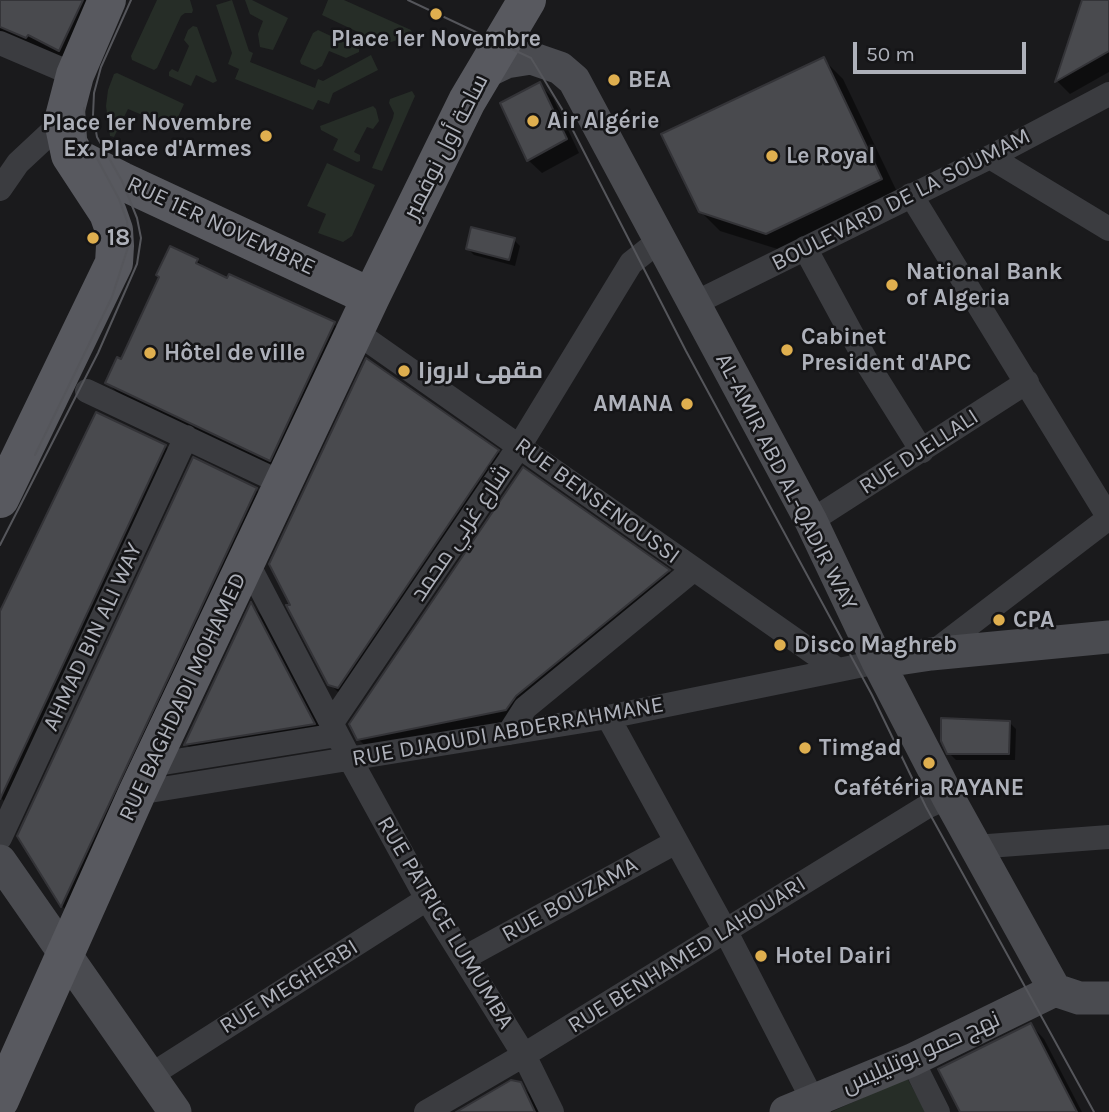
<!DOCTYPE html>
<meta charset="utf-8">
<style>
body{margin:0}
#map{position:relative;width:1109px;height:1112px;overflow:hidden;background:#1a1a1c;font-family:Karla,sans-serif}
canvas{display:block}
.scale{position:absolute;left:853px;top:42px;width:173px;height:32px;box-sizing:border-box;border:4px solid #aeb1ba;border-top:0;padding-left:9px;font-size:21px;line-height:24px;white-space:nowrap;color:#aeb1ba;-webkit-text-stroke:5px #151517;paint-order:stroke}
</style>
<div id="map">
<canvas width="1109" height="1112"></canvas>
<div class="scale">50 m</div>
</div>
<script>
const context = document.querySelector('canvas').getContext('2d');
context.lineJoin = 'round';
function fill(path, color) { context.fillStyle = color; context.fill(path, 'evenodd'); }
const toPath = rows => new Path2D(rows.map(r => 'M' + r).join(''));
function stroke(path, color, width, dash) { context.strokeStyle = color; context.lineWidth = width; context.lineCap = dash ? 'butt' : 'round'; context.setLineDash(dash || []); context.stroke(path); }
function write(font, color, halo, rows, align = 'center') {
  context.font = font + ' Karla,Cairo,sans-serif'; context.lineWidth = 5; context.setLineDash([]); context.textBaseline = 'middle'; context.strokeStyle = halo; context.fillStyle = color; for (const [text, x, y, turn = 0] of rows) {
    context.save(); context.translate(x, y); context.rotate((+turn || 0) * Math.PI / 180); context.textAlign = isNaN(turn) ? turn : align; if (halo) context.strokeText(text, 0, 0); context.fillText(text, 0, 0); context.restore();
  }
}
const green = toPath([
 [157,0,190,0,193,10,192,13,185,13,181,16,157,68,154,70,132,60,131,56],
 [232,0,249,51,253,53,250,62,315,88,318,79,323,81,371,55,378,70,333,93,329,104,318,100,313,110,235,79,239,69,228,64,232,53,216,5],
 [245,0,252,0,288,18,273,50,260,47,258,34,263,21,250,14],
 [328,0,344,0,411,30,413,35,388,43,381,43,322,15],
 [193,26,197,27,217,81,213,83,196,75,191,86,169,76,169,72,172,69,178,72,189,46,184,40,188,30],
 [318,30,359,49,359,52,346,58,329,51,322,66,315,70,301,64,300,61,313,33],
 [117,73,184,104,173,128,128,109,114,137,110,136,106,106,108,90,114,74],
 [412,91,415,96,382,171,372,168,393,118,394,113,389,103,390,99],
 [373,106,376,109,379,121,373,129,367,127,354,152,360,155,360,161,357,162,333,150,338,139,321,130,320,126],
 [327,163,375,185,352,236,343,242,318,233,326,214,307,206],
 [907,1078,926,1112,831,1112]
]);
const shadow = toPath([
 [0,0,92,0,73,63,0,32],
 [1084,0,1109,0,1109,72,1070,94,1057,81],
 [823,59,843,79,900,198,787,252,720,231,700,211],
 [539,84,553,98,579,153,542,173,528,160],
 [514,240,520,246,515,266,474,255,468,249],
 [197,260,207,270,228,280,334,324,347,337,283,473,121,396,107,383],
 [165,446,175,456,11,808,0,797,0,615],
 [497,451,511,465,344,698,330,684],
 [523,470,668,571,682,584,519,723,372,752,358,739],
 [256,489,269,503,75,919,62,906,19,836],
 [252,605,264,618,327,737,199,757,186,744],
 [1009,722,1016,729,1015,760,956,760,949,753],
 [1031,1025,1044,1039,1082,1112,962,1112],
 [520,1084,534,1098,540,1112,459,1112]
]);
const building = toPath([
 [0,0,83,0,59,51,28,35,26,38,0,27,0,0],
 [1082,0,1109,0,1109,51,1055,82,1082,0],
 [824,57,882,179,766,234,699,212,661,134,824,57],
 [540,82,567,139,527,161,500,103,540,82],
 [471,227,515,238,509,260,466,249,471,227],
 [170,246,198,259,196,263,227,278,229,274,335,322,270,461,105,383,117,357,121,359,159,277,156,275,170,246],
 [366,358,499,450,338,688,328,685,286,605,290,605,269,564,366,358],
 [96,412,166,445,0,799,0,611,96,412],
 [193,457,257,488,61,907,17,836,193,457],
 [523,467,670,570,516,696,506,710,357,740,349,724,523,467],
 [251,602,315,724,184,745,251,602],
 [941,718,1010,721,1009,754,947,754,941,741,941,718],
 [1031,1023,1077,1112,960,1112,938,1069,1031,1023],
 [511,1080,521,1082,535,1112,456,1112,511,1080]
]);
const street = toPath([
 [0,43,75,75],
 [990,157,1109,229],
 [0,189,18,163,63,121],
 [911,195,1109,518],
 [805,248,870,368,922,451],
 [693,304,990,157,1109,94],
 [356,332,838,670],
 [87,391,284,484],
 [811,521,1027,382],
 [247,562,350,759,427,899,524,1055,552,1112],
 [931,654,1109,518],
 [608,717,726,932,819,1112],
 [331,724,520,445,631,263,660,240],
 [509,733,525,708,693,570],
 [151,765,337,735],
 [137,793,608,717,878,662],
 [0,838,186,437],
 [975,847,1109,837],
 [464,958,676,842],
 [912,1060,938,1112],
 [151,1075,427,899],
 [426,1112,524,1055,926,807,948,797]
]);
const secondary = toPath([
 [483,73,506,62,531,58,560,68,574,80,811,521,878,662,948,797,1055,990],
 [878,662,931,654,1109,637],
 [0,861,175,1112],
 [1055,990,1079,998,1109,998],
 [786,1112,912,1060,1055,990]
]);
const primary = toPath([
 [73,156,122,181,371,297],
 [0,499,114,263,115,246,114,230,108,213,70,155,63,121,75,75,107,0],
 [0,1100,137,793,371,297,467,101,527,0]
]);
const tram = toPath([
 [408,0,531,58,562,109,686,351,872,695,926,807,1094,1112],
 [35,455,112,297,129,244,127,221,119,199,86,138,84,108],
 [0,545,98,353,137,264,141,238,137,218,122,181,97,137,93,115,94,93,101,67,131,0]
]);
const markers = [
 [436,14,7,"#dfaf4f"],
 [614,80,7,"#dfaf4f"],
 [533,121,7,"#dfaf4f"],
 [266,136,7,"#dfaf4f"],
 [772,156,7,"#dfaf4f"],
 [93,238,7,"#dfaf4f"],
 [892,285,7,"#dfaf4f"],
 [787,350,7,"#dfaf4f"],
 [150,353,7,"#dfaf4f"],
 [404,371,7,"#dfaf4f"],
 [687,404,7,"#dfaf4f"],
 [999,620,7,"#dfaf4f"],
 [780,645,7,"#dfaf4f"],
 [805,748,7,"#dfaf4f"],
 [929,763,7,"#dfaf4f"],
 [761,956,7,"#dfaf4f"]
];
const poiNames = [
 ["Place 1er Novembre",436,39,"center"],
 ["BEA",628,80],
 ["Air Algérie",547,121],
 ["Place 1er Novembre",252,123,"right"],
 ["Ex. Place d'Armes",252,149,"right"],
 ["Le Royal",786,156],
 ["18",107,238],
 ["National Bank",906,272],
 ["of Algeria",906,298],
 ["Cabinet",801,337],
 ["President d'APC",801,363],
 ["Hôtel de ville",164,353],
 ["مقهى لاروزا",418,371],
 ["AMANA",673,404,"right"],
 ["CPA",1013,620],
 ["Disco Maghreb",794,645],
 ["Timgad",819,748],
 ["Cafétéria RAYANE",929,788,"center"],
 ["Hotel Dairi",775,956]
];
const streetNames = [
 ["ساحة أول نوفمبر",446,147,-63],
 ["BOULEVARD DE LA SOUMAM",901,200,-27],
 ["RUE 1ER NOVEMBRE",221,226,25],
 ["RUE DJELLALI",919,452,-33],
 ["AL-AMIR ABD AL-QADIR WAY",786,482,63],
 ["RUE BENSENOUSSI",597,501,36],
 ["شارع غربي محمد",461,533,-56],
 ["AHMAD BIN ALI WAY",93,637,-65],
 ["RUE BAGHDADI MOHAMED",183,697,-65],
 ["RUE DJAOUDI ABDERRAHMANE",508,732,-10],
 ["RUE BOUZAMA",570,900,-29],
 ["RUE PATRICE LUMUMBA",445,923,59],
 ["RUE BENHAMED LAHOUARI",687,955,-32],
 ["RUE MEGHERBI",289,987,-32],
 ["نهج حمو بوتليليس",921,1053,-24]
];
fill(green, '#262d27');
fill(shadow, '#0007');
fill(building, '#494a4e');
stroke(building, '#343438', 2);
stroke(street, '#3b3c40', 24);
stroke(secondary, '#4a4b50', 33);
stroke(primary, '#58595f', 38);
stroke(tram, '#55565b', 2);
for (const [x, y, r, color] of markers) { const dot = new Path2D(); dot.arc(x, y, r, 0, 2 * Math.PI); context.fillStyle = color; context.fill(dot); stroke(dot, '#151517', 2.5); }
write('bold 23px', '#aeb1ba', '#151517', poiNames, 'left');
write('23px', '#aeb1ba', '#151517', streetNames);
</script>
